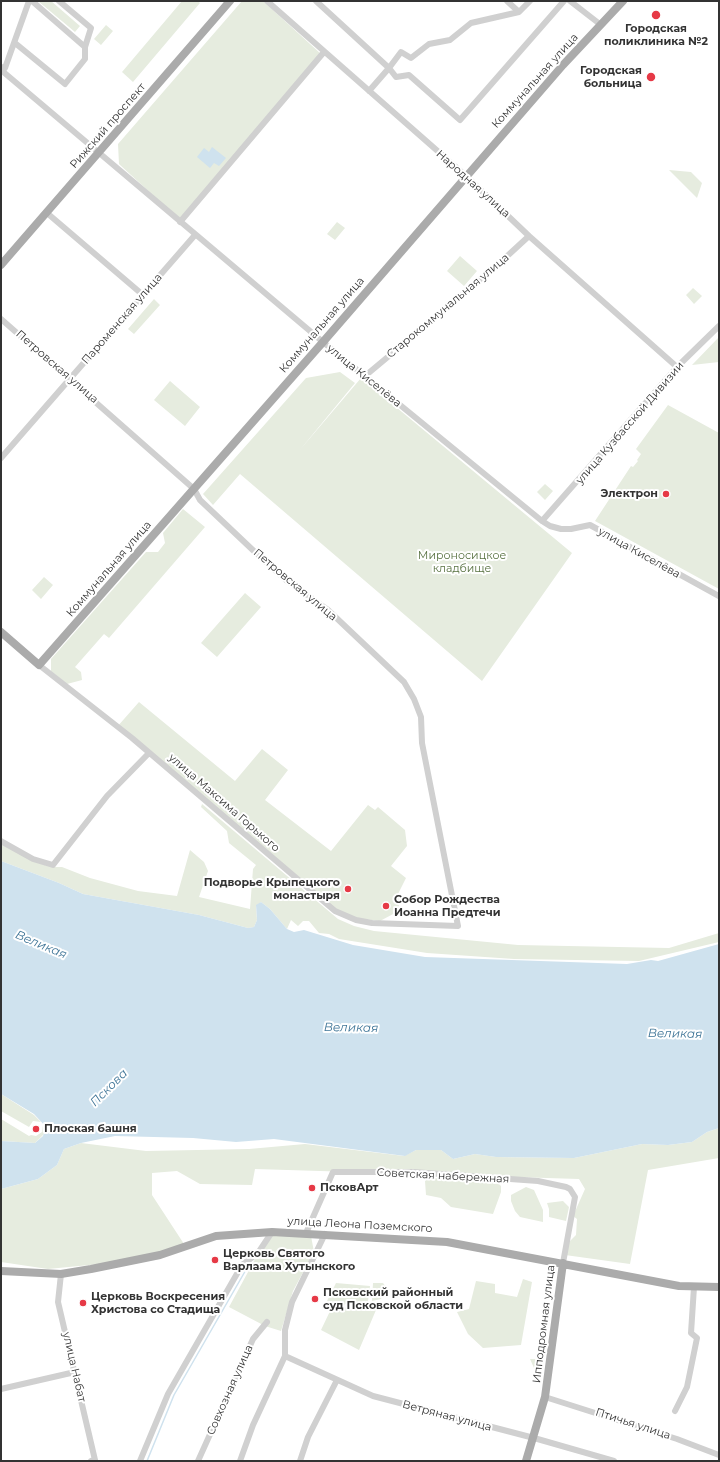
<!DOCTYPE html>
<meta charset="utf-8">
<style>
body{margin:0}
#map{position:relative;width:720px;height:1462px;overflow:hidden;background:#fff;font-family:Montserrat,sans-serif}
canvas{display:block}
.frame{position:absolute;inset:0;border:2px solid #333;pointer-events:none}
</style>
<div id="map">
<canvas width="720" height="1462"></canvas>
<div class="frame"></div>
</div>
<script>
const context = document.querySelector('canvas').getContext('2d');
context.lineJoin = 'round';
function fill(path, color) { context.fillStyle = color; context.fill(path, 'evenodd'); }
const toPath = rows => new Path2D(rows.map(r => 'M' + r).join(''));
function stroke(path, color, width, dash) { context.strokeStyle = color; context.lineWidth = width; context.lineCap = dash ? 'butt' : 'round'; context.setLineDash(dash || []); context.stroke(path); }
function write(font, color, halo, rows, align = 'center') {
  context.font = font + ' Montserrat,sans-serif'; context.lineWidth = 4; context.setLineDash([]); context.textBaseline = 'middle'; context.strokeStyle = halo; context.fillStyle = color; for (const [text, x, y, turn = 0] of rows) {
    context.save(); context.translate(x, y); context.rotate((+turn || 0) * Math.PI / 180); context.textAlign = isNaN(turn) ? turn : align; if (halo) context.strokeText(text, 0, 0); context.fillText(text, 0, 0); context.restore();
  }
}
const green = toPath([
 [38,1,51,1,80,26,75,32],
 [182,1,198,1,200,3,133,82,122,72],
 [242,1,263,1,321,54,180,220,119,164,118,144],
 [106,25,113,31,101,45,94,39],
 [669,170,691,172,702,183,697,198],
 [337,222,345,228,335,240,327,234],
 [460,256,477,271,464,286,447,271],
 [693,288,702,296,694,304,686,295],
 [154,299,160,305,134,334,128,329],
 [719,337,719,362,692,365],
 [340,372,355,383,299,451,361,378,572,553,482,681,240,474,213,505,203,494,306,378],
 [170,381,200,407,185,426,154,400],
 [668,405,719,433,719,589,595,521,631,466,633,467,638,461,637,460,641,454,636,449],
 [545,484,553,491,545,500,537,492],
 [183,509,205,527,109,638,104,634,75,667,81,672,82,680,67,684,51,671,51,659,146,552,158,552,165,543,163,533],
 [44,577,53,585,41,599,32,590],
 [245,593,261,607,217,657,201,643],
 [139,702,235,781,262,749,288,770,265,800,331,851,368,805,375,810,378,807,405,830,407,846,391,866,406,878,397,896,402,900,395,913,380,921,355,918,337,910,117,727],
 [202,804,338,919,354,926,374,931,518,945,669,948,719,933,719,942,639,961,514,959,427,953,339,939,329,934,319,933,309,921,303,921,298,926,291,920,287,929,270,909,261,902,256,906,257,920,254,927,248,928,199,915,83,894,59,883,1,861,1,843,32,861,51,867,62,867,90,878,138,891,177,896,190,850,204,862,208,871,199,897,250,909,253,869,256,865,229,843,227,831,201,807],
 [1,1094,34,1115,41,1122,33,1121,29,1127,1,1111],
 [1,1119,29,1136,31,1135,36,1136,42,1132,43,1125,46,1127,45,1133,35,1143,1,1141],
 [719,1128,719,1158,648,1170,630,1264,565,1255,568,1243,576,1235,577,1219,573,1216,585,1189,579,1179,255,1169,252,1185,200,1184,177,1171,152,1173,152,1195,184,1244,156,1253,110,1263,48,1269,1,1262,1,1189,38,1179,57,1165,64,1149,81,1143,146,1151,249,1149,305,1144,404,1156,416,1150,441,1150,453,1159,475,1154,496,1157,574,1158,642,1144,668,1145,692,1142,707,1132],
 [429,1178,495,1180,501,1186,501,1192,493,1214,451,1207,441,1198,426,1195,425,1181],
 [526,1187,534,1190,543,1210,543,1222,520,1217,515,1211,511,1201,511,1195],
 [563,1201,569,1207,566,1221,549,1217,549,1209,547,1203],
 [273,1234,311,1236,314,1252,293,1291,281,1331,265,1326,229,1307,254,1261],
 [523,1279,532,1282,521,1345,483,1348,468,1334,457,1312,469,1309,476,1281,495,1284,495,1293,517,1297],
 [336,1283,370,1286,368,1301,345,1304,344,1306,346,1308,379,1303,359,1350,321,1330,331,1309,325,1305],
 [373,1283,383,1283,386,1287,381,1299,372,1301],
 [530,1359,544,1359,541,1376,538,1377]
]);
const water = toPath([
 [212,147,226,158,219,166,214,163,210,168,197,157,204,148,209,152],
 [1,861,59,883,83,894,199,915,248,928,254,927,257,920,256,905,261,902,270,909,287,929,294,932,304,930,353,945,425,957,627,964,651,960,658,961,719,944,719,1128,707,1132,692,1142,668,1145,642,1144,574,1158,496,1157,475,1154,453,1159,441,1150,416,1150,405,1156,274,1139,236,1142,193,1138,115,1136,81,1143,64,1149,57,1165,38,1179,1,1189,1,1141,35,1143,43,1136,46,1127,34,1114,1,1094]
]);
const stream = toPath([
 [147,1461,174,1395,247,1268]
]);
const minor = toPath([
 [32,1,85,47],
 [267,1,466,176,529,236,677,367],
 [316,1,389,68,369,91],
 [507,1,519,12],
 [530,1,519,12,471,23,450,40,429,44,411,58,401,52,389,68,396,77,409,75,460,120,564,1],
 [570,1,601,25],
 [15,43,65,84,85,59,85,47,91,28,59,1],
 [1,67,5,68,29,1],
 [1,70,323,342,542,521,550,526,561,529,571,529,590,525,719,596],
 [47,213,143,295],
 [180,222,324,52],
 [1,319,194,489,200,500,257,554,286,580,328,610,404,682,414,699,421,717,422,743,458,926,372,923,356,920,335,911,132,738,39,665],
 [365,376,492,270,529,236],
 [1,458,195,235],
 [542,521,677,367,719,326],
 [1,841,33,859,53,865,107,796,149,753],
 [306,1233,333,1172,413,1172,538,1181,566,1187,570,1189,575,1197,563,1263],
 [61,1274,58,1302,95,1460,91,1461],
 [285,1356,373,1396,534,1438,614,1461],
 [1,1389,75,1372],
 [545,1397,677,1439,719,1455],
 [675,1411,687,1387,697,1338,691,1333,694,1287],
 [140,1461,168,1394,242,1265,258,1253,272,1232],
 [198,1461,253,1339,267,1322],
 [240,1461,253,1425,285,1356,285,1330,292,1302,325,1234],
 [300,1461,308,1437,337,1380]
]);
const major = toPath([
 [1,265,230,1],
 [1,632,39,665,323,342,563,65,623,1],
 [1,1271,61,1274,91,1269,160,1255,216,1236,272,1232,447,1242,679,1286,719,1287],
 [526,1461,545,1397,563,1263]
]);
const markers = [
 [656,15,5,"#e63946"],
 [651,77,5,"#e63946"],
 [666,494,4,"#e63946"],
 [348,889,4,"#e63946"],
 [386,906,4,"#e63946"],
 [36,1129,4,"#e63946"],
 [312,1188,4,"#e63946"],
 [215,1260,4,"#e63946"],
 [315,1299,4,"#e63946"],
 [83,1303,4,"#e63946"]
];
const poiNames = [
 ["Городская",656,29,"center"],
 ["поликлиника №2",656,42,"center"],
 ["Городская",642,71,"right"],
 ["больница",642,84,"right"],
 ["Электрон",658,494,"right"],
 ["Подворье Крыпецкого",340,883,"right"],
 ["монастыря",340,896,"right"],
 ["Собор Рождества",394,900],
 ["Иоанна Предтечи",394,913],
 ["Плоская башня",44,1129],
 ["ПсковАрт",320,1188],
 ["Церковь Святого",223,1254],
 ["Варлаама Хутынского",223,1267],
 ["Псковский районный",323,1293],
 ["суд Псковской области",323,1306],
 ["Церковь Воскресения",91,1297],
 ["Христова со Стадища",91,1310]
];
const streetNames = [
 ["Коммунальная улица",535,81,-48],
 ["Рижский проспект",108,126,-49],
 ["Народная улица",473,184,42],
 ["Старокоммунальная улица",448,306,-40],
 ["Пароменская улица",122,319,-49],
 ["Коммунальная улица",322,325,-49],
 ["Петровская улица",57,367,41],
 ["улица Киселёва",364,376,39],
 ["улица Кузбасской Дивизии",630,423,-49],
 ["улица Киселёва",639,553,29],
 ["Коммунальная улица",109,569,-49],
 ["Петровская улица",295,585,40],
 ["улица Максима Горького",224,803,41],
 ["Советская набережная",443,1176,3],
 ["улица Леона Поземского",360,1225,3],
 ["Ипподромная улица",544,1324,-83],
 ["улица Набат",74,1367,77],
 ["Совхозная улица",230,1390,-66],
 ["Ветряная улица",447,1416,15],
 ["Птичья улица",633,1424,18]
];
const parkNames = [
 ["Мироносицкое",462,556],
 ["кладбище",462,569]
];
const waterNames = [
 ["Великая",41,945,23],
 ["Великая",351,1028,1],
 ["Великая",675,1034,1],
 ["Пскова",109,1088,-45]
];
fill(green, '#e6ecdf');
fill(water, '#cfe2ee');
stroke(stream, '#cfe2ee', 1.5);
stroke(minor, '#d0d0d0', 6);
stroke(major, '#ababab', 8);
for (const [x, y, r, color] of markers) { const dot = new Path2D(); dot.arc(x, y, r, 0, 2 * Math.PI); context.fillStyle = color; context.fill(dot); stroke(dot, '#fff', 1.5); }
write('bold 11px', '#333', '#fff', poiNames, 'left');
write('11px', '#333', '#fff', streetNames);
write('11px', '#56703f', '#fff', parkNames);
write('italic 12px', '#3f7597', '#fff', waterNames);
</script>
